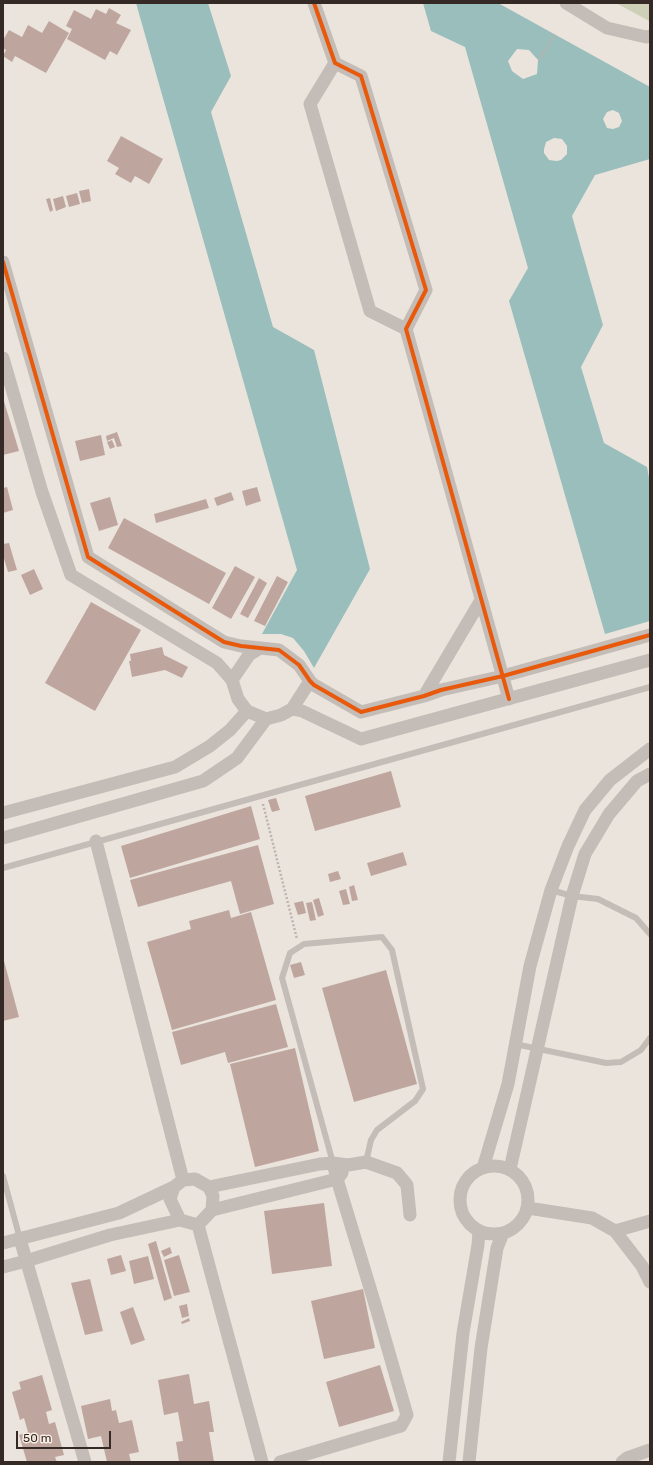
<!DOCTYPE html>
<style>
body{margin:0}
#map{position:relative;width:653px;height:1465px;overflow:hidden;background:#ebe4dd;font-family:Rubik,sans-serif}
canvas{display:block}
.frame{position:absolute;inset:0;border:4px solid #342925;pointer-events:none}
.scale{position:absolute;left:16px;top:1431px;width:95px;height:18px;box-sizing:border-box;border:2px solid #342925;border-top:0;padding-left:5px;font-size:12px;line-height:14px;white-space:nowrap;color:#342925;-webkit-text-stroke:3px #f9eee3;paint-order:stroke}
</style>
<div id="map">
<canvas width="653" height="1465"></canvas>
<div class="frame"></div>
<div class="scale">50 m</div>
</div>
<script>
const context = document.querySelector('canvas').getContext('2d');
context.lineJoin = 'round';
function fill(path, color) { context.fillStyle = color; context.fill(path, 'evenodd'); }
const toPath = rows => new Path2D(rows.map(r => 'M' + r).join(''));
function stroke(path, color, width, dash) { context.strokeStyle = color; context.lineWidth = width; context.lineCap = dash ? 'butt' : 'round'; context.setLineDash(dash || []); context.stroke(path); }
const green = toPath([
 [616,3,650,3,650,21,649,21]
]);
const water = toPath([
 [136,3,208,3,231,76,211,112,273,327,314,350,370,569,314,668,304,651,293,638,281,634,262,634,297,570],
 [423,3,498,3,650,87,650,159,595,175,572,216,603,325,581,367,604,443,647,467,650,483,650,621,605,634,509,301,528,268,465,47,431,31],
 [517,49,529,50,538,60,537,74,523,79,512,71,508,61],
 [613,110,619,113,622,121,619,127,613,129,607,128,603,119,607,112],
 [554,138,562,139,567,146,567,154,561,160,557,161,549,160,544,153,544,149,546,142]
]);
const building = toPath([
 [109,8,121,15,116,23,131,30,117,55,110,51,105,60,67,39,72,29,66,26,74,10,91,19,96,9,106,14],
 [49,21,69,33,46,73,15,56,12,62,3,56,6,50,3,48,3,40,9,30,22,37,28,25,42,33],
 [121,136,163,159,149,184,135,176,131,183,115,174,119,168,107,161],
 [89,189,91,201,82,203,79,191],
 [77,193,80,204,69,207,66,196],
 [63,196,66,207,56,211,53,199],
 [50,198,53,210,50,212,46,199],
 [3,398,19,451,3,455],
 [117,432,122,446,117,447,114,438,107,441,106,436],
 [101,435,105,455,80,461,75,441],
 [112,440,115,447,110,449,107,442],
 [7,487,13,510,3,513,3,488],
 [257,487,261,501,246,506,242,491],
 [231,492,234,500,217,506,214,498],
 [110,497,118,525,99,531,90,503],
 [206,499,209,508,156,523,154,514],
 [124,518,226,573,209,604,108,548],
 [9,543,17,570,8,572,3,555,3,544],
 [235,566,255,577,231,619,212,608],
 [34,569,43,589,30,595,21,575],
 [277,576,288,582,265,626,254,621],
 [259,578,267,583,248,618,240,614],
 [91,602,141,630,95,711,45,683],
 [162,647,164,655,188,667,182,678,165,670,132,677,129,661,131,661,130,654],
 [391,771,401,807,315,831,305,796],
 [276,798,280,810,272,812,268,800],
 [251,806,260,839,130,878,121,846],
 [258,845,274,904,240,914,231,881,138,907,130,880],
 [403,852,407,865,371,876,367,863],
 [338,871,341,879,330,882,328,874],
 [354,885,358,900,352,901,349,887],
 [346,889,350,904,343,905,339,891],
 [319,898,324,915,318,917,313,900],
 [303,901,306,913,298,915,294,903],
 [312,902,316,920,310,921,306,903],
 [229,910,231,918,251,912,276,1000,172,1030,147,942,191,929,189,921],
 [3,957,19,1017,3,1021],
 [301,962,305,975,294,978,290,965],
 [386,970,417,1084,354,1102,322,988],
 [276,1004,288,1047,228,1063,225,1052,181,1065,172,1032],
 [295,1048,319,1151,255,1167,230,1064],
 [324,1203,332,1266,272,1274,264,1211],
 [156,1241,172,1298,164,1301,148,1244],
 [170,1247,172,1253,164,1257,161,1251],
 [121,1255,126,1271,111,1275,107,1259],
 [179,1255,190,1292,174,1296,164,1260],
 [148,1256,154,1279,134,1284,129,1261],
 [90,1279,103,1331,85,1335,71,1283],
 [363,1289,375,1348,324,1359,311,1301],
 [187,1304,189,1316,182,1318,179,1306],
 [133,1307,145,1340,131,1345,120,1312],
 [189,1318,190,1321,182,1324,181,1322],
 [380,1365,394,1411,339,1427,326,1382],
 [189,1374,194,1404,209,1401,214,1432,209,1432,214,1462,179,1462,176,1442,183,1441,178,1412,164,1415,158,1380],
 [42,1375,52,1410,46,1412,49,1424,55,1422,64,1455,55,1457,57,1462,27,1462,19,1435,28,1432,24,1418,20,1420,12,1392,21,1389,19,1382],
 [110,1399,112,1411,116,1410,119,1423,132,1420,139,1452,129,1454,131,1462,107,1462,101,1436,88,1439,81,1406]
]);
const path = toPath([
 [539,60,555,34],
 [263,804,297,939]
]);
const lane = toPath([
 [3,868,650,687],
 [551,890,572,896,598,899,636,918,650,934],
 [515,1044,606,1063,621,1062,641,1050,650,1038],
 [333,1163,282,978,290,953,304,944,382,937,392,950,423,1089,415,1101,377,1130,371,1140,366,1162],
 [3,1176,20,1239]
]);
const street = toPath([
 [314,3,335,63,361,76,426,290,406,329,509,699],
 [566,3,607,28,646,37,650,36],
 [335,63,310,104,370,311,406,329],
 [3,262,88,557,224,642,241,646,279,650,299,665,310,681,314,685,361,712,424,696,441,690,503,676,650,635],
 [3,358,42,492,71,575,217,663,232,680,238,699,247,711,266,719,281,715,292,709,302,711,361,739,650,660],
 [232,680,249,655,260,648],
 [424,696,481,600],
 [292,709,310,681],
 [3,813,175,767,210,746,230,730,247,711],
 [3,838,203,781,237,758,266,719],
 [96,841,183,1180],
 '460 1200a34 34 0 1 1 68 0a34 34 0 1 1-68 0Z',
 [483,1168,508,1084,530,966,551,890,568,846,585,810,610,780,650,749],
 [510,1169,572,896,585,854,609,814,637,781,650,774],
 [209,1187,320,1164,333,1163,348,1165,366,1162,397,1173,407,1185,410,1215],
 [528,1208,592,1218,615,1231,642,1266,650,1282],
 [212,1210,337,1179,342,1173],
 [198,1225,262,1462],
 [615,1231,650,1221],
 [20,1239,85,1462],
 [3,1243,119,1213,174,1187,183,1180,195,1179,209,1187,213,1196,212,1210,198,1225,180,1220,170,1199,174,1187],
 [3,1267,26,1261,110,1235,180,1220],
 [280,1462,401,1426,407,1415,377,1311,337,1179,333,1163],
 [449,1462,463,1333,478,1245,479,1231],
 [469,1462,481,1348,497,1248,503,1233],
 [622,1462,627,1458,650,1450]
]);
const cycleway = toPath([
 [314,3,335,63,361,76,426,290,406,329,509,699],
 [3,262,88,557,224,642,241,646,279,650,299,665,310,681,314,685,361,712,424,696,441,690,503,676,650,635]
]);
fill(green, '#cdd0b6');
fill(water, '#99bebc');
fill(building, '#bea69e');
stroke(path, '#bcb4af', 2.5, [2, 2]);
stroke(lane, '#c4bcb6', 6);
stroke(street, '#c4bcb6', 13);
stroke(cycleway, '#e8590c', 4);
</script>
